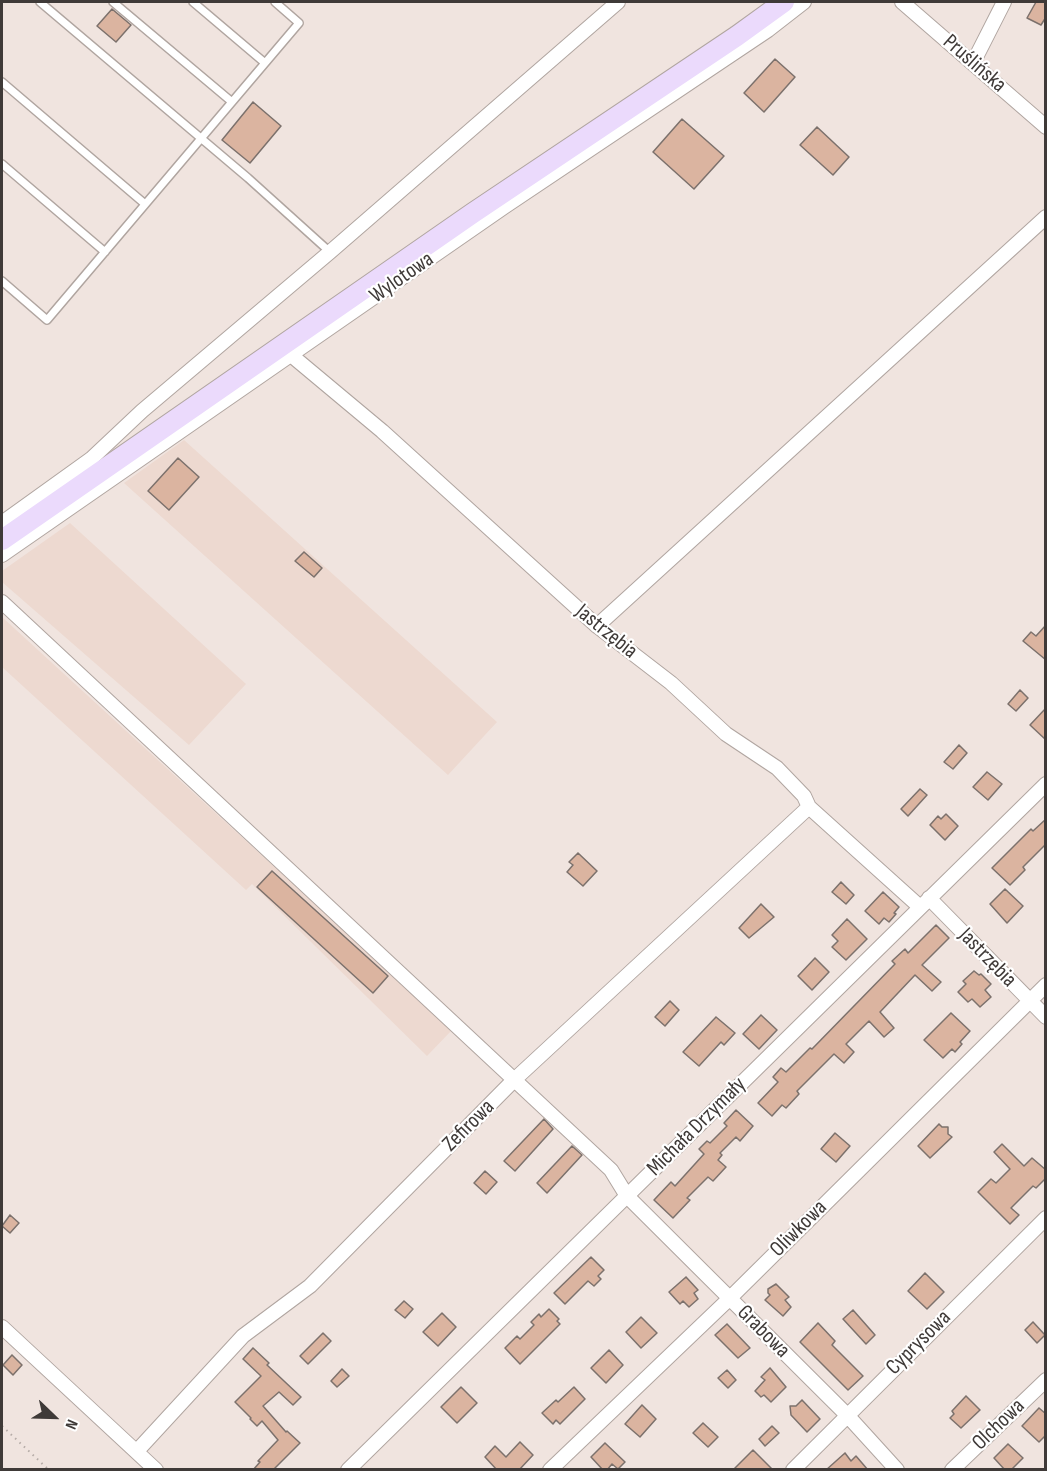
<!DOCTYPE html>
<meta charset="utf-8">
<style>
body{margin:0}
#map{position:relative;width:1047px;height:1471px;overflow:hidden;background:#f0e4df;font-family:"Sofia Sans Condensed",sans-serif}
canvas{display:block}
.frame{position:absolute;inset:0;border:3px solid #3f3a38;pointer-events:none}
.north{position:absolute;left:24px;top:1387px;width:60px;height:60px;-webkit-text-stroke:4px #fff;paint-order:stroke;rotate:113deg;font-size:16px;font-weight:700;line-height:24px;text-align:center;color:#3f3a38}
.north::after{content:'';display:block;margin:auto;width:21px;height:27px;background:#3f3a38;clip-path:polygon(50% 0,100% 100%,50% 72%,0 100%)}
</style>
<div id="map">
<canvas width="1047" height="1471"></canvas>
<div class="frame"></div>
<div class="north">N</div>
</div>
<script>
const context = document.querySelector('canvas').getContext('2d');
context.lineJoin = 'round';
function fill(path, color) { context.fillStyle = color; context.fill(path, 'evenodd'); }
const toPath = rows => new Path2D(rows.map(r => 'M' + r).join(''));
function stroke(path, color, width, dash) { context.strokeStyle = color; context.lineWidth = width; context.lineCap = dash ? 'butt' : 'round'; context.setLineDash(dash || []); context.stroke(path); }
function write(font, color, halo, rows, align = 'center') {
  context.font = font + ' "Sofia Sans Condensed",sans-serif'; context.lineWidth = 4.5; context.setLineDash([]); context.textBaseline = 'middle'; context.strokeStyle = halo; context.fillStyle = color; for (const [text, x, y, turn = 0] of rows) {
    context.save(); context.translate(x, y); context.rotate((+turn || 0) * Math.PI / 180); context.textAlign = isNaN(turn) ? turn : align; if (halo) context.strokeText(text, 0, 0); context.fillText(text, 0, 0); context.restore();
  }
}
const built = toPath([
 [184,440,497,722,448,775,124,483],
 [70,523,246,684,189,745,2,582,2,571],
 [2,617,452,1030,427,1056,252,884,246,890,2,667]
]);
const building = toPath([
 [1036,2,1046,2,1046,17,1041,25,1027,18,1036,2],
 [112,9,131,25,116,42,97,26,112,9],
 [775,59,795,77,764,112,744,93,775,59],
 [253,102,281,126,250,163,222,140,253,102],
 [682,119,724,156,694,189,653,152,682,119],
 [817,127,849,157,833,175,800,145,817,127],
 [178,458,199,477,169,510,148,491,178,458],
 [304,552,322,568,314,577,295,561,304,552],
 [1046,625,1046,660,1023,641,1031,632,1036,636,1046,625],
 [1020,690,1028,698,1016,711,1008,704,1020,690],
 [1046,708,1046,740,1030,725,1046,708],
 [959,745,967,753,953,769,944,762,959,745],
 [987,772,1002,784,988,800,973,787,987,772],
 [920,789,927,795,908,816,901,809,920,789],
 [946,814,958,826,945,840,930,825,938,816,941,819,946,814],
 [1046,819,1046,844,1023,867,1025,870,1010,885,992,868,1031,829,1033,831,1046,819],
 [578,853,597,871,583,886,567,872,573,865,569,862,578,853],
 [272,871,388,976,373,993,257,887,272,871],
 [841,882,854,895,846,904,832,892,841,882],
 [1005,889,1023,906,1007,923,990,904,1005,889],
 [883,892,899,907,894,913,896,914,889,922,884,918,879,924,865,911,883,892],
 [761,904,774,917,749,938,739,928,761,904],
 [847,919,867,939,846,960,832,947,838,941,832,935,847,919],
 [936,925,949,938,922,965,941,982,932,991,915,975,880,1012,894,1028,884,1037,869,1021,846,1044,854,1052,844,1063,834,1054,797,1091,799,1094,786,1108,782,1105,772,1116,758,1103,778,1082,773,1077,781,1068,786,1072,810,1048,812,1049,895,964,892,961,905,949,908,953,936,925],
 [815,958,829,972,812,990,798,976,815,958],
 [974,971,979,975,981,974,991,984,985,990,991,997,980,1007,972,999,968,1002,958,992,966,984,963,981,974,971],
 [670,1001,679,1010,665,1026,655,1017,670,1001],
 [951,1013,970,1031,960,1042,962,1044,955,1052,952,1049,943,1058,924,1040,951,1013],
 [761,1015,777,1030,759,1049,743,1034,761,1015],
 [716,1017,735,1033,724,1045,721,1042,699,1066,683,1052,716,1017],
 [736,1110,753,1126,740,1141,736,1137,720,1153,722,1155,718,1160,726,1167,713,1181,708,1177,687,1198,690,1200,673,1218,654,1200,671,1182,675,1186,704,1154,699,1149,707,1141,710,1143,727,1126,724,1123,736,1110],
 [544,1119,553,1129,515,1171,504,1161,544,1119],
 [939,1124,942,1127,948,1127,948,1134,952,1137,930,1158,918,1146,939,1124],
 [835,1133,850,1146,836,1162,821,1149,835,1133],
 [1002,1144,1024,1166,1032,1158,1046,1170,1046,1178,1036,1188,1033,1186,1011,1208,1019,1215,1010,1224,978,1192,991,1179,996,1183,1010,1169,994,1152,1002,1144],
 [572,1146,582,1155,547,1193,537,1183,572,1146],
 [485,1171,497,1182,486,1194,474,1183,485,1171],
 [10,1215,19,1223,10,1233,2,1226,10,1215],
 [591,1257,604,1270,598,1276,601,1279,594,1286,588,1281,565,1304,554,1293,591,1257],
 [925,1273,944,1292,927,1309,908,1291,925,1273],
 [686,1277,698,1290,694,1293,698,1299,689,1307,683,1301,680,1304,669,1292,686,1277],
 [776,1284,789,1297,785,1300,791,1307,783,1316,765,1300,770,1295,768,1293,768,1289,776,1284],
 [404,1301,413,1309,405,1318,395,1310,404,1301],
 [549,1309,559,1319,557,1321,560,1324,520,1364,505,1348,517,1336,520,1339,534,1325,531,1322,539,1314,541,1317,549,1309],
 [853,1310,875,1335,866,1344,843,1319,853,1310],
 [442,1313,456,1327,438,1346,423,1332,442,1313],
 [641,1317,657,1333,641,1348,626,1332,641,1317],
 [1033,1322,1045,1335,1037,1343,1025,1330,1033,1322],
 [818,1323,835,1341,832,1345,863,1376,848,1390,800,1342,818,1323],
 [727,1324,750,1348,738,1358,715,1335,727,1324],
 [323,1333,331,1341,308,1364,300,1356,323,1333],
 [253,1348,269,1363,267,1365,301,1397,293,1405,279,1392,263,1406,286,1432,287,1431,300,1443,273,1470,253,1470,260,1462,258,1461,278,1440,262,1421,257,1426,250,1419,251,1418,235,1402,261,1376,243,1359,253,1348],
 [609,1350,623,1365,606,1383,591,1368,609,1350],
 [12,1355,22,1365,13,1375,3,1365,12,1355],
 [770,1368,786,1387,771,1402,764,1395,761,1397,755,1391,765,1380,761,1377,770,1368],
 [342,1369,349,1376,337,1387,331,1381,342,1369],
 [727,1370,736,1380,728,1388,718,1378,727,1370],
 [461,1387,477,1403,457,1423,441,1407,461,1387],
 [574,1387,585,1399,560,1424,556,1420,553,1424,542,1413,556,1400,558,1402,574,1387],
 [966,1396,980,1410,961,1428,950,1418,954,1414,952,1411,966,1396],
 [802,1400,820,1419,807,1432,791,1415,790,1406,796,1406,802,1400],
 [642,1405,656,1419,640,1437,625,1424,642,1405],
 [1039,1408,1046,1414,1046,1435,1039,1442,1022,1426,1039,1408],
 [703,1423,718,1437,708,1447,693,1433,703,1423],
 [772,1426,779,1433,765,1446,759,1439,772,1426],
 [520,1442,533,1455,519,1470,497,1470,485,1457,495,1446,506,1457,520,1442],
 [605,1443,625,1462,618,1469,612,1464,607,1470,603,1470,591,1457,605,1443],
 [1008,1444,1023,1458,1011,1470,1005,1470,994,1458,1008,1444],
 [753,1450,773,1470,733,1470,753,1450],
 [845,1453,851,1461,856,1456,868,1470,826,1470,845,1453]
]);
const path = toPath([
 [2,1426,49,1470]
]);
const lane = toPath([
 [40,2,248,178,330,252],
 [113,2,232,102],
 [193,2,265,63],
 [2,82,145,204],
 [2,164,105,252],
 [2,281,47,320,299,23,275,2]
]);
const street = toPath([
 [902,2,1046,127],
 [973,63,1004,2],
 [291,355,382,431,597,626,671,683,726,734,777,768,804,796,809,807,920,907],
 [2,523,91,459,142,411,330,252,618,2],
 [2,555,504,207,768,30,804,2],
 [2,602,611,1170,627,1196,847,1415,897,1470],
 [597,626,1046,217],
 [929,898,1046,1017],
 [2,1327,156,1470],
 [137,1451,243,1336,310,1286,514,1080,809,807],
 [348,1470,1046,784],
 [550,1470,729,1299,1046,985],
 [793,1470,1046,1218],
 [952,1470,1046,1380]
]);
const secondary = toPath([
 [2,540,473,213,737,36,784,2]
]);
const streetNames = [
 ["Pruślińska",974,64,41],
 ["Wylotowa",402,278,-35],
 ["Jastrzębia",606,632,39],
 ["Jastrzębia",987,958,46],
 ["Zefirowa",469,1126,-45],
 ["Michała Drzymały",697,1127,-45],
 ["Oliwkowa",799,1229,-45],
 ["Grabowa",763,1332,45],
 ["Cyprysowa",919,1343,-45],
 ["Olchowa",999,1425,-44]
];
fill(built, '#edd9d0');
fill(building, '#dbb4a0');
stroke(building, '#7c716c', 1.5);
stroke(lane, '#b0a5a0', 10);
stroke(street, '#b0a5a0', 16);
stroke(secondary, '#b0a5a0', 22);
stroke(path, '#b5aba7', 2, [1.5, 4.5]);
stroke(lane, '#fff', 7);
stroke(street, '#fff', 14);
stroke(secondary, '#ebdafc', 20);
write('22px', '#3f3a38', '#fff', streetNames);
</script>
